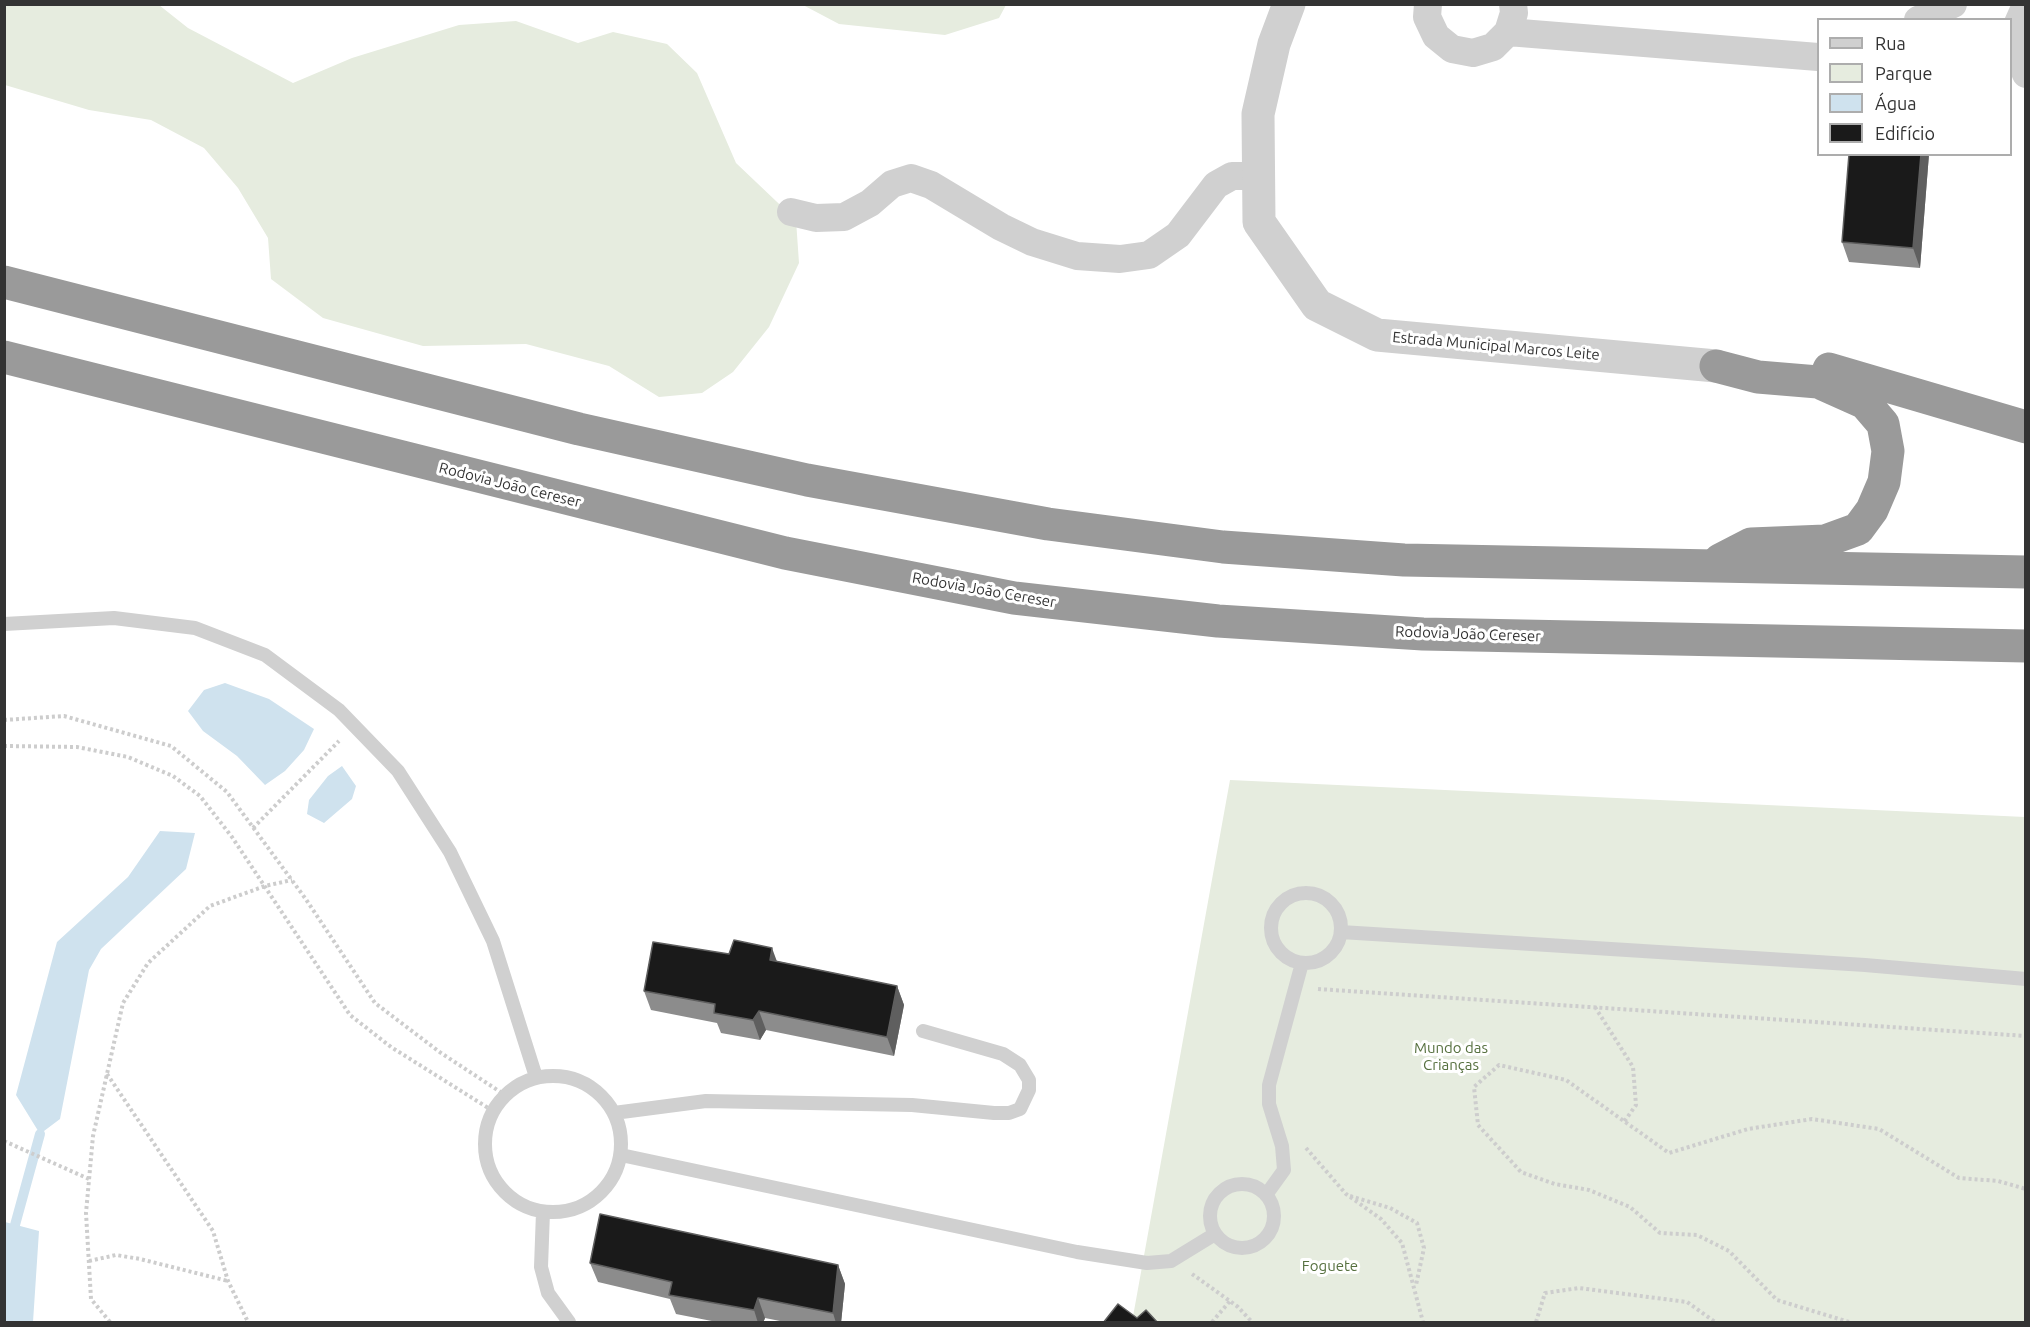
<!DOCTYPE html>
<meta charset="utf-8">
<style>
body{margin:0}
#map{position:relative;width:2030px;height:1327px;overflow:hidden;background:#fff;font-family:Ubuntu,sans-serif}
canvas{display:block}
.frame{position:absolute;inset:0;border:6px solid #333;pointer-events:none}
.legend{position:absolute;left:1817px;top:18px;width:195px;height:138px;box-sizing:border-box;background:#fff;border:2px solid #adadad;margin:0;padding:8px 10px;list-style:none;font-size:18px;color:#333}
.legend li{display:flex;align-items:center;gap:12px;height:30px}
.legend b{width:30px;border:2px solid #adadad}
</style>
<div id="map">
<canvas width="2030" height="1327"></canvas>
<div class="frame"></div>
<ul class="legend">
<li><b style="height:8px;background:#d0d0d0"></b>Rua</li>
<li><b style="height:16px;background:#e6ecdf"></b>Parque</li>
<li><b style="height:16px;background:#cfe2ee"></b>Água</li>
<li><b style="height:16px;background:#1a1a1a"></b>Edifício</li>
</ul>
</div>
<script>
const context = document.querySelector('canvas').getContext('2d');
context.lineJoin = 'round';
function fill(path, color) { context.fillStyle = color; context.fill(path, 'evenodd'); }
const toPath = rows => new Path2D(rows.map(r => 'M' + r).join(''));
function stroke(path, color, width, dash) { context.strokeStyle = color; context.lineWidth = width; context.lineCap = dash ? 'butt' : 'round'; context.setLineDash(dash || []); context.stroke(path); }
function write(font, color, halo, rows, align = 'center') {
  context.font = font + ' Ubuntu,sans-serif'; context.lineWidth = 6; context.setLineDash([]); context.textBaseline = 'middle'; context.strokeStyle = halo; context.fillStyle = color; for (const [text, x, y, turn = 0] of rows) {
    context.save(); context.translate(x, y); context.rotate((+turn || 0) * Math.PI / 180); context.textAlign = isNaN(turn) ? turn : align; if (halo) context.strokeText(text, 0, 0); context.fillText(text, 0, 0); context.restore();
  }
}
const green = toPath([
 [4,5,159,5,188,28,293,83,352,58,459,25,516,21,578,43,613,32,667,44,697,73,736,163,796,220,799,263,769,327,733,372,702,393,659,397,609,366,526,344,423,346,323,318,271,279,268,238,238,188,204,148,151,120,89,110,5,85],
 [803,5,1006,5,999,18,945,35,839,24],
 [1230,780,2025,817,2025,1322,1132,1322]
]);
const water = toPath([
 [225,683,269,699,314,729,304,750,285,771,265,785,237,756,203,731,188,711,204,690],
 [342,766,356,786,352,799,324,823,307,814,309,800,328,776],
 [160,831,195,833,186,869,101,949,89,970,60,1119,40,1134,16,1095,57,942,128,877],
 [5,1222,39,1231,33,1322,5,1322]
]);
const stream = toPath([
 [15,1225,40,1134]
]);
const path = toPath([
 [4,720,64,716,171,746,227,792,305,898,375,1003,441,1053,505,1095],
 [4,746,77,747,128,757,173,776,200,796,232,837,350,1015,391,1047,493,1111],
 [253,828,339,741],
 [1318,989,2026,1036],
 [1595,1007,1633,1067,1636,1105,1624,1122],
 [107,1074,213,1231,228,1281,248,1322],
 [4,1141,89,1179],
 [1306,1148,1346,1194,1381,1219,1402,1243,1423,1322],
 [1350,1196,1390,1208,1417,1223,1424,1248,1416,1285],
 [89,1261,116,1255,140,1259,228,1281],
 [1192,1274,1238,1307,1252,1322],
 [110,1322,91,1299,86,1213,93,1136,123,1003,148,963,210,906,265,886,292,880],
 [1212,1322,1230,1301],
 [1536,1322,1545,1293,1579,1288,1687,1302,1715,1322],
 [1849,1322,1777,1300,1729,1251,1697,1235,1660,1233,1630,1207,1589,1190,1555,1184,1521,1172,1478,1125,1474,1087,1499,1065,1566,1080,1669,1153,1748,1129,1812,1119,1879,1129,1959,1178,1998,1181,2026,1189]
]);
const service = toPath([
 [4,624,114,618,195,628,265,655,339,710,398,771,450,852,493,941,536,1077],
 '1271 928a35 35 0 1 1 70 0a35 35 0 1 1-70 0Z',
 [1341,932,1865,965,2026,979],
 '485 1144a68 68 0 1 1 136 0a68 68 0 1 1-136 0Z',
 [614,1113,706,1101,912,1105,994,1113,1009,1113,1020,1109,1029,1090,1029,1080,1020,1065,1003,1054,923,1031],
 [621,1155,1077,1252,1147,1263,1171,1261,1215,1234],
 '1210 1216a32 32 0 1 1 64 0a32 32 0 1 1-64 0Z',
 [1266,1195,1284,1170,1282,1146,1269,1104,1269,1085,1302,963],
 [543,1212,541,1267,548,1293,569,1322]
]);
const minor = toPath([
 [1428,4,1427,17,1436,36,1452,49,1473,53,1493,47,1508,32,1514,13,1513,4],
 [2026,5,2015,30,2016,51,2026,74],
 [1918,20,1953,4],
 [1508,32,1818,57],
 [791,212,816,218,844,217,870,203,892,184,911,178,931,185,1001,227,1032,242,1077,256,1120,259,1149,255,1178,235,1216,185,1232,176,1258,176]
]);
const tertiary = toPath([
 [1289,4,1274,44,1258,114,1259,222,1317,305,1377,335,1716,366]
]);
const motorway = toPath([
 [4,282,579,429,807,480,1048,524,1223,547,1404,560,2026,572],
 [4,357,785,553,1014,598,1218,621,1423,634,2026,646],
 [1716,366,1758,377,1818,382,1865,403,1883,424,1888,451,1884,482,1872,510,1858,529,1825,541,1751,544,1720,560],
 [1829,369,2026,427]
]);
const wall = toPath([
 [1929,154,1920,268,1849,262,1842,242],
 [729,954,777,961,897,986,904,1005,894,1056,766,1030,760,1040,721,1033,717,1023,651,1010,644,991],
 [590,1263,838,1265,845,1284,841,1323,790,1323,765,1318,763,1323,722,1323,676,1314,670,1299,598,1282]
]);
const shadedWall = toPath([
 [1921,154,1929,154,1920,268,1913,248],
 [772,948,779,967,770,960],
 [897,986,904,1005,894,1056,887,1037],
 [759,1011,766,1030,760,1040,753,1020],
 [838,1265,845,1284,841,1323,836,1323,833,1313],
 [758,1298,765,1318,763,1323,758,1323,754,1310]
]);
const building = toPath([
 [1849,154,1921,154,1913,248,1842,242,1849,154],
 [734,940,772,948,770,960,897,986,887,1037,759,1011,753,1020,714,1013,715,1004,644,991,653,942,729,954,734,940],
 [600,1214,838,1265,833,1313,758,1298,754,1310,669,1295,672,1282,590,1263,600,1214],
 [1118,1304,1137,1318,1146,1310,1158,1323,1103,1323,1118,1304]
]);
const streetNames = [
 ["Estrada Municipal Marcos Leite",1496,346,5],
 ["Rodovia João Cereser",510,485,14],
 ["Rodovia João Cereser",984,590,10],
 ["Rodovia João Cereser",1468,634,2]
];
const parkNames = [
 ["Mundo das",1451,1048],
 ["Crianças",1451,1065],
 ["Foguete",1330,1266]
];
fill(green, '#e6ecdf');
fill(water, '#cfe2ee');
stroke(stream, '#cfe2ee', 10);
stroke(path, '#cdcdcd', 4, [3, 3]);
stroke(service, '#d0d0d0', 14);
stroke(minor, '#d0d0d0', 28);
stroke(tertiary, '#d0d0d0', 33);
stroke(motorway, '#9a9a9a', 33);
fill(wall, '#8c8c8c');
fill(shadedWall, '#5f5f5f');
fill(building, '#1a1a1a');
stroke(building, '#5f5f5f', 1.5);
write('15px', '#333', '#fff', streetNames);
write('15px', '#56703f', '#fff', parkNames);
</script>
